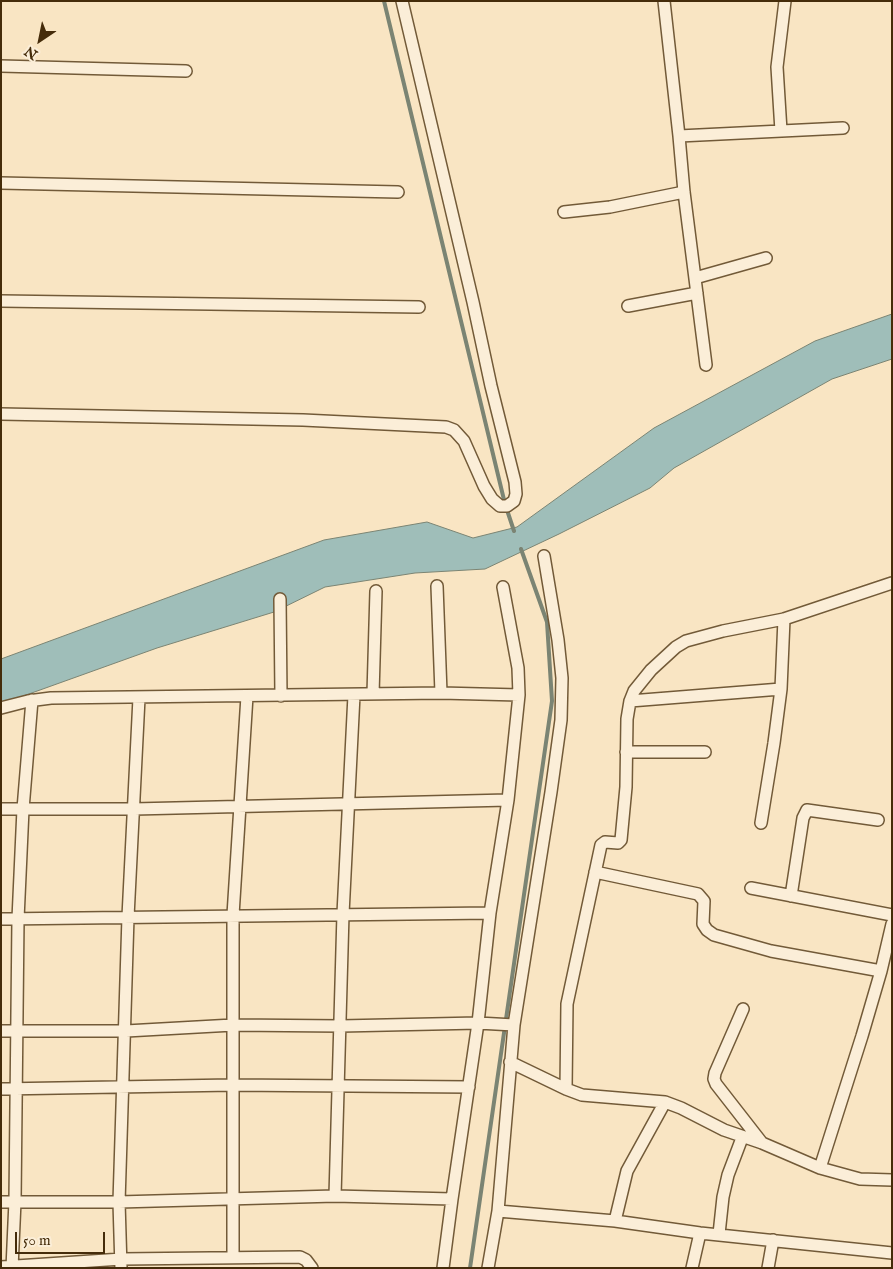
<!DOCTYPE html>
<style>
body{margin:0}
#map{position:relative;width:893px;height:1269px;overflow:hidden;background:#f9e5c3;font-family:"IM FELL English",serif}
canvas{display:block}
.frame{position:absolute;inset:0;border:2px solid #452c0a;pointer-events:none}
.north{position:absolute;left:15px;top:15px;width:50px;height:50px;-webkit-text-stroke:4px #fbeed8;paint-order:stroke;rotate:214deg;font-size:14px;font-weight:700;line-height:20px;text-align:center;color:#452c0a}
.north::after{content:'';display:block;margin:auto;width:18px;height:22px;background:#452c0a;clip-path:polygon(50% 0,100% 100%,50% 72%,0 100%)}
.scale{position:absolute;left:15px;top:1232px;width:90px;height:22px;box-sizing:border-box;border:2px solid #452c0a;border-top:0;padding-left:6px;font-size:15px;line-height:18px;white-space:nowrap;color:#452c0a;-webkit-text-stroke:4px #fbeed8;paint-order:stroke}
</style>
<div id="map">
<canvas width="893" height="1269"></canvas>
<div class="frame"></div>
<div class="north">N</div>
<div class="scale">50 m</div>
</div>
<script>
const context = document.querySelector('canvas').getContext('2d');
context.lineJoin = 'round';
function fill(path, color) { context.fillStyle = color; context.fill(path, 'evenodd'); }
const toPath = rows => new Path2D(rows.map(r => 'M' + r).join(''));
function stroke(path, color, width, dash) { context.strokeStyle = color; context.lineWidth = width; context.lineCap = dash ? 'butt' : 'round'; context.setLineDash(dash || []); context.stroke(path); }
const water = toPath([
 [892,314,892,359,832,379,674,468,650,488,559,534,485,569,415,573,325,587,274,612,157,648,1,704,1,659,324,540,427,522,473,538,517,527,654,428,815,341,892,314]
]);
const stream = toPath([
 [384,1,505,504,514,531],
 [470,1268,552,701,547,622,521,549]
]);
const minor = toPath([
 [664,1,679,136,684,192,706,365],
 [1,66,186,71],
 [781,131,777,67,785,1],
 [679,136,843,128],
 [1,183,398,192],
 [564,212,610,207,684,192],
 [695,278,766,258],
 [1,301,419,307],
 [628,306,697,293],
 [1,414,303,420,446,427,454,430,464,441,484,486,492,499,500,506,507,506,514,501,516,494,515,482,491,386,473,302,402,1],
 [437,586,441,693],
 [280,599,281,696],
 [373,694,376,591],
 [630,701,781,689],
 [1,708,28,701,51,698,441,693,519,695],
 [626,752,705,752],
 [1,809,134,809,508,800],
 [761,823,774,743,781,689,784,619],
 [595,872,698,894,704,901,703,924,707,930,714,935,771,951,881,971],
 [751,888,892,915],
 [791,896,803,818,807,810,878,820],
 [1,919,490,913],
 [743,1009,715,1073,714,1079,716,1084,762,1143],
 [1,1031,126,1031,233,1025,341,1026,478,1023,514,1025],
 [510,1062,566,1089,582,1095,665,1102,681,1108,724,1130,762,1143,820,1168,860,1179,892,1180],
 [1,1089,232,1085,469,1087],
 [566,1089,567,1004,601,845,605,842,618,843,621,840,626,787,627,719,630,701,634,691,651,670,676,647,686,641,723,631,784,619,892,583],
 [820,1168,862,1036,881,971,892,924],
 [335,1196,343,914,354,695],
 [1,1202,119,1202,335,1196,452,1199],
 [498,1211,615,1221,700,1233,892,1253],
 [615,1221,627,1171,665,1102],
 [719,1234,723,1197,728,1175,742,1138],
 [233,1257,233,915,247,696],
 [1,1267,122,1259,300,1257,306,1260,312,1268],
 [12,1268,15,1201,18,919,23,809,32,700],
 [121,1268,119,1202,128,917,139,698],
 [443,1268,452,1199,478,1023,490,913,508,800,519,695,518,668,503,587],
 [488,1268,498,1211,514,1025,551,792,561,720,562,678,558,640,544,556],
 [692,1268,700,1233],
 [768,1268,773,1240]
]);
fill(water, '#9fbeb9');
stroke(water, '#7b8473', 1);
stroke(stream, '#7b8473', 4);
stroke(minor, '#725a38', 14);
stroke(minor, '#fbeed8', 11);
</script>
